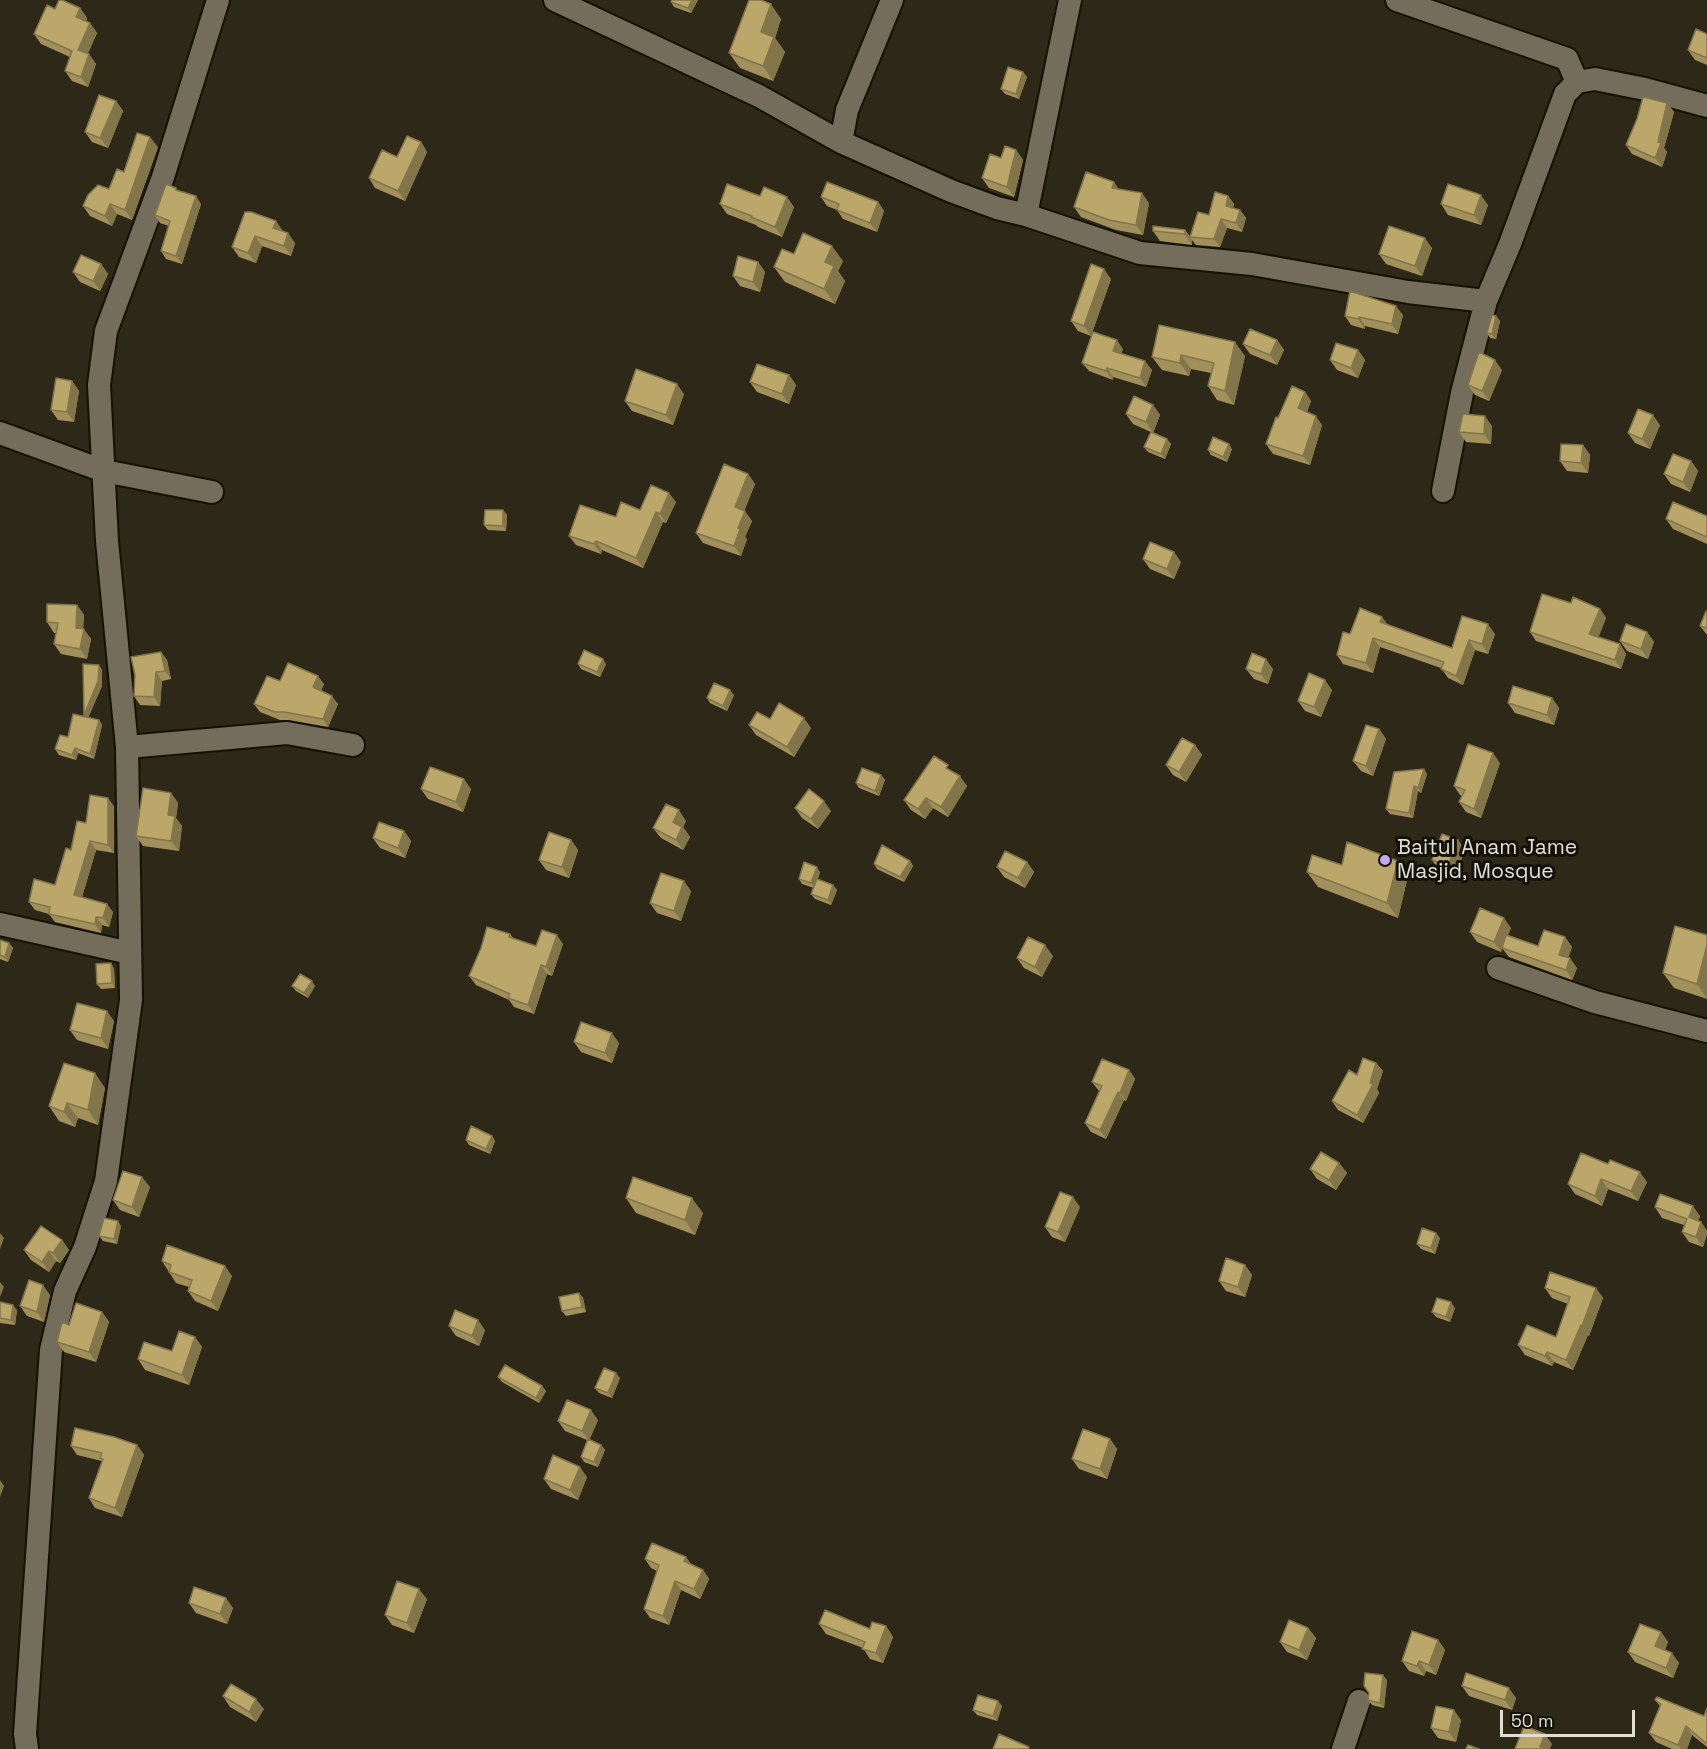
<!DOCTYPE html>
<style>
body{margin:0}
#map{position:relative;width:1707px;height:1749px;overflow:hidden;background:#2d2818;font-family:"Space Grotesk",sans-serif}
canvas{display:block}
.scale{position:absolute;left:1500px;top:1710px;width:135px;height:27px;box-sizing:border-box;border:3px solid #e1ded4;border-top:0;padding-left:8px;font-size:18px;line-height:21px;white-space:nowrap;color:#e1ded4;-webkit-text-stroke:4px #13110a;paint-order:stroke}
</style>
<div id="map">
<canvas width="1707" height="1749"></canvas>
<div class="scale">50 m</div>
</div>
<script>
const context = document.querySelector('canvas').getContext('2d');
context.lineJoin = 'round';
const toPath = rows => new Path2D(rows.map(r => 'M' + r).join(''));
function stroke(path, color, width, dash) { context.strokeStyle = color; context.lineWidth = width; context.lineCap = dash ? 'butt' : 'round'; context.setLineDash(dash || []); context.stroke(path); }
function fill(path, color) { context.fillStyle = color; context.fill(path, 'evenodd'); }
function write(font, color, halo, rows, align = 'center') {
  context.font = font + ' "Space Grotesk",sans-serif'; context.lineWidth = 6; context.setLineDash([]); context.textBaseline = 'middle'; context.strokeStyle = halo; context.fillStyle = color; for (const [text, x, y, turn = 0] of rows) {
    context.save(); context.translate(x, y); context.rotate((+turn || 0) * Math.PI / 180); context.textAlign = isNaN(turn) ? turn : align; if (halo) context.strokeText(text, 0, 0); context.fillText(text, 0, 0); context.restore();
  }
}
const minor = toPath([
 [555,0,759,96,841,142],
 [892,0,847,110,841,142,951,191,997,208,1026,215,1140,253,1252,264,1408,292,1486,301],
 [1397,0,1567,59,1577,82],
 [1026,215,1070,0],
 [0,433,104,471,212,492],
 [1443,491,1462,393,1486,301,1510,244,1565,94,1577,82,1595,79,1645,89,1707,106],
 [127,747,287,733,353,745],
 [0,924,130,953],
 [1498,968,1595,1002,1707,1031],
 [27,1749,25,1734,51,1350,65,1291,85,1247,106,1181,131,1000,127,747,107,541,99,385,106,331,163,177,218,0],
 [1343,1749,1359,1701]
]);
const wall = toPath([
 [698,0,691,13,674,7,671,2],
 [80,8,87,18,86,22,90,23,97,33,88,53,96,64,88,87,72,81,65,71,70,57,41,44,34,34,55,9],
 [781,19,775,38,785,52,773,81,740,68,729,53],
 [1707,34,1707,65,1695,60,1688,50],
 [1023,72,1027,77,1019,99,1005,94,1001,89],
 [116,101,123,111,108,148,92,142,85,132],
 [1667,103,1674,112,1664,148,1667,152,1662,167,1632,154,1626,145],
 [421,142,427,152,405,201,375,188,369,178,397,157],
 [158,147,132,220,117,214,112,226,90,216,83,206,109,189,124,172],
 [1016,150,1023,160,1014,197,989,188,982,178,1001,158],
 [178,191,201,204,182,264,166,259,161,251,169,226,160,223,155,215],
 [760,196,794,207,782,237,758,227,756,225,727,214,720,204],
 [1228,196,1234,204,1233,208,1240,210,1246,218,1242,232,1227,228,1220,247,1196,245,1192,240,1192,245,1160,241,1153,231,1185,230,1190,236,1209,215],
 [821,197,878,202,884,211,877,232,843,219,837,210,827,206],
 [1149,203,1143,235,1116,230,1081,217,1074,207],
 [1441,204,1488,205,1481,225,1448,215],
 [245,212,283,231,295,243,291,256,262,246,256,263,239,257,232,247],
 [1432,248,1422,276,1386,264,1379,254],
 [794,254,843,261,838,271,845,281,835,304,785,282,774,267],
 [758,262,765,272,760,292,740,286,733,276],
 [101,264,108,274,100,291,80,282,73,272],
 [1111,279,1091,336,1078,331,1071,321],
 [1403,315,1398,334,1365,326,1365,329,1351,325,1345,316],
 [1496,316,1500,321,1496,339,1490,338,1487,333],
 [1159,325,1245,356,1234,405,1217,400,1208,386,1211,373,1191,369,1189,376,1162,370,1152,357],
 [1277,340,1284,350,1277,365,1250,354,1243,344],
 [1123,349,1121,354,1152,370,1146,387,1113,377,1113,380,1089,371,1082,363],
 [1358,350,1365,360,1358,378,1337,370,1330,360],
 [1502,370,1489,401,1475,395,1468,385],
 [789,375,796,385,789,404,757,392,750,382],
 [72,381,79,391,74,422,58,420,51,410],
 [1305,392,1311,401,1307,412,1322,425,1310,465,1273,454,1266,444,1278,418],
 [684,394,673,425,632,411,625,401],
 [1153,405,1160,415,1153,433,1133,424,1126,414],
 [1660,425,1650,449,1635,443,1628,433],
 [1492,426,1491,444,1466,442,1459,432],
 [1167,439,1171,444,1165,459,1148,452,1144,447],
 [1583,445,1590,455,1588,473,1567,471,1560,461],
 [1232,449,1227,462,1211,455,1208,450],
 [1691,461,1698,471,1690,492,1671,484,1664,474],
 [748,474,755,484,744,511,752,521,745,537,747,539,741,556,703,543,696,533],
 [676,502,666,523,663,522,643,568,602,550,601,554,576,545,569,536,616,517],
 [503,510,507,515,506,531,488,530,484,525],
 [1707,516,1707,544,1673,529,1666,519],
 [1143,559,1181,562,1174,579,1150,569],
 [1571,603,1600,609,1606,618,1598,637,1620,644,1626,654,1621,669,1536,641,1530,632],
 [77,605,84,615,83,629,91,639,87,659,61,654,54,644,56,633,54,633,47,622],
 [1707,611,1707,635,1700,626],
 [1462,616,1495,634,1488,654,1475,650,1463,685,1448,678,1441,668,1380,647,1373,673,1343,664,1337,655,1350,634,1387,624,1452,648],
 [1647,632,1654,642,1648,659,1627,651,1620,641],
 [161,652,167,660,171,679,162,681,160,706,140,705,134,696],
 [578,664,606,664,600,677,581,669],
 [99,665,102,670,102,686,88,718,99,720,102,725,94,759,78,753,76,760,59,755,55,749,68,737,85,717,84,715],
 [1246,669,1273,669,1268,684,1254,679],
 [280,681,324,684,321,691,338,704,328,727,289,720,280,720,260,712,254,704],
 [1332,690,1321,717,1305,711,1298,701],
 [734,695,727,711,710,703,707,698],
 [1552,698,1559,708,1554,725,1515,713,1508,703],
 [770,719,811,728,794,757,756,735,749,725],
 [1379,729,1386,739,1373,776,1361,771,1353,761],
 [1195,745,1202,755,1186,782,1173,775,1166,765],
 [1500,763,1481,818,1466,812,1459,802,1462,796,1460,795,1454,786],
 [953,772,967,786,948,817,933,808,925,819,911,810,904,800],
 [1427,774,1421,793,1418,791,1413,818,1390,814,1386,809],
 [881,775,885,780,879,796,859,788,856,783],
 [421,789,471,789,463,812,428,799],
 [171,793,178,803,176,818,182,826,179,851,143,846,136,836],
 [114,806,114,853,96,850,82,897,113,912,109,927,102,925,101,933,55,922,49,914,35,910,29,902,55,885,71,850,86,823],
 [795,808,831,811,818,829,802,818],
 [686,821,683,827,690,837,683,850,661,838,653,828],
 [404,831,411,841,405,858,380,848,373,838],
 [571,840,578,850,569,878,546,870,539,860],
 [1458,840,1465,850,1455,876,1439,870,1432,860],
 [910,861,913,866,904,882,877,869,874,864],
 [1027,862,1034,872,1025,888,1004,877,997,867],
 [820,872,818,879,833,885,837,890,831,905,815,899,811,894,814,888,802,884,799,879],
 [1307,872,1408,876,1398,918,1318,887],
 [691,891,681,921,657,913,650,903],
 [1511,928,1508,935,1538,946,1565,937,1572,947,1568,958,1577,968,1572,980,1509,957,1502,948,1501,952,1477,942,1470,932],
 [510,934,513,938,536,946,563,944,552,976,547,974,534,1014,514,1007,509,1000,476,985,469,976],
 [1707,935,1707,999,1674,988,1663,973],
 [0,940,9,943,13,948,8,962,0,959],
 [1053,956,1042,977,1024,968,1017,958],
 [111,963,114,969,115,988,101,989,97,984],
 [292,986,315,986,308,998,296,991],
 [114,1021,108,1049,77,1040,70,1030],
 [574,1042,619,1043,612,1063,581,1052],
 [1376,1063,1383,1071,1377,1089,1379,1093,1363,1123,1338,1110,1332,1101,1357,1075],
 [1129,1070,1135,1079,1126,1101,1124,1100,1106,1139,1091,1132,1085,1123,1099,1091,1092,1082],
 [105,1088,98,1125,78,1118,75,1127,59,1121,49,1106],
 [492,1136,495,1141,490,1154,469,1145,466,1140],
 [1581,1153,1647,1182,1638,1201,1608,1189,1602,1206,1575,1194,1568,1184],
 [1339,1163,1347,1173,1336,1190,1317,1179,1310,1169],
 [150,1187,139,1217,120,1210,113,1200],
 [626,1198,703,1213,695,1235,636,1213],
 [1080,1207,1065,1242,1052,1237,1045,1227],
 [1655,1207,1700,1216,1698,1221,1701,1222,1707,1231,1707,1234,1703,1247,1689,1242,1682,1232,1684,1225,1662,1218],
 [121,1226,117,1244,103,1241,99,1236],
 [1440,1238,1435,1254,1421,1249,1417,1244],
 [62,1240,69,1250,60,1263,56,1261,49,1272,31,1260,24,1250],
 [162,1261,232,1276,218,1311,195,1301,188,1291,189,1287,176,1283],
 [1245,1265,1252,1275,1245,1297,1226,1291,1219,1281],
 [1545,1288,1596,1288,1603,1298,1589,1336,1588,1335,1573,1370,1554,1362,1552,1366,1525,1355,1518,1345,1556,1337,1568,1304,1552,1298],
 [579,1293,583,1298,586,1312,566,1316,562,1311],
 [50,1295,44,1322,27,1316,20,1306],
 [0,1302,17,1310,15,1325,0,1323],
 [1455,1308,1450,1322,1436,1317,1432,1312],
 [102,1312,109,1322,96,1362,64,1352,57,1342,69,1325],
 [449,1326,485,1330,479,1346,456,1336],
 [195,1337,202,1347,189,1385,145,1370,138,1359,172,1351],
 [498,1377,542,1386,546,1391,539,1403,502,1382],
 [620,1378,612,1398,599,1393,595,1388],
 [598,1420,589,1440,601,1445,605,1450,598,1467,584,1462,581,1457,587,1440,565,1431,558,1421],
 [1110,1439,1117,1449,1107,1479,1079,1469,1072,1459],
 [137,1445,144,1455,122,1517,95,1508,89,1498,102,1461,77,1455,71,1446],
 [587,1477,578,1500,551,1489,544,1479],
 [686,1557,691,1564,703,1570,709,1579,700,1599,681,1590,669,1625,650,1618,644,1609,657,1571,651,1568,645,1559],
 [427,1599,414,1633,392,1625,385,1615],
 [189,1603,233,1608,227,1624,196,1613],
 [819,1624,870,1629,886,1626,893,1637,883,1663,870,1659,863,1648,826,1634],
 [1308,1628,1316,1638,1307,1660,1287,1652,1280,1642],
 [1661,1632,1668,1642,1665,1650,1679,1663,1673,1678,1635,1662,1628,1652],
 [1438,1640,1445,1650,1436,1675,1426,1671,1424,1676,1409,1671,1402,1661],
 [1387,1680,1384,1708,1372,1705,1368,1700],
 [1462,1686,1516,1698,1512,1710,1469,1696],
 [223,1696,264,1709,256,1722,230,1707],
 [1655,1700,1704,1716,1707,1708,1707,1747,1692,1735,1687,1749,1672,1749,1656,1742,1649,1733,1660,1706],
 [998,1701,1002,1706,997,1721,977,1715,973,1710],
 [1461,1720,1456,1742,1438,1738,1431,1728]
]);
const shadedWall = toPath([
 [692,0,698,0,691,13,688,8],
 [771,4,781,19,775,38,785,52,773,81,763,66,761,32],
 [80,8,87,18,83,27,76,17],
 [90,23,97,33,85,60,78,50],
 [89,54,96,64,88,87,81,77],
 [1023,72,1027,77,1019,99,1016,94],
 [116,101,123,111,108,148,100,138],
 [1667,103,1674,112,1664,148,1667,152,1662,167,1655,158,1658,142],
 [150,137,158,147,132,220,125,210],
 [421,142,427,152,405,201,398,191],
 [1016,150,1023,160,1014,197,1007,187],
 [1114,182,1121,192,1112,188],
 [1142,193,1149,203,1143,235,1136,225],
 [1481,195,1488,205,1481,225,1474,215],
 [196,196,201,204,182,264,176,256],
 [1228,196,1234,204,1231,214,1226,206],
 [787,197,794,207,782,237,775,227],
 [878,202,884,211,877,232,870,223],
 [110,204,117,214,112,226,105,216],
 [1240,210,1246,218,1242,232,1236,223],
 [1221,219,1227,228,1220,247,1214,239],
 [276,221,283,231,273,228],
 [1185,230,1192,240,1192,245,1185,234],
 [288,233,295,243,291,256,284,246],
 [255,236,262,246,256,263,248,253],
 [1425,238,1432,248,1422,276,1415,266],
 [832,246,843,261,838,271,845,281,835,304,824,289,825,262],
 [758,262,765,272,760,292,753,282],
 [101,264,108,274,100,291,93,281],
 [1104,269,1111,279,1091,336,1084,326],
 [1396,306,1403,315,1398,334,1392,324],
 [1496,316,1500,321,1496,339,1492,334],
 [1359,317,1365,326,1365,329,1358,319],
 [1117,340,1123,349,1119,360,1113,351],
 [1277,340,1284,350,1277,365,1270,355],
 [1235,342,1245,356,1234,405,1225,391],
 [1358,350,1365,360,1358,378,1351,368],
 [1181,355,1191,369,1189,376,1180,363],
 [1495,360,1502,370,1489,401,1482,391],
 [1145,361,1152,370,1146,387,1140,378],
 [1107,368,1113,377,1113,380,1106,371],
 [789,375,796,385,789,404,782,394],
 [72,381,79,391,74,422,67,412],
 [677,384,684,394,673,425,666,415],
 [1305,392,1311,401,1305,417,1298,408],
 [1153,405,1160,415,1153,433,1146,422],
 [1653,415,1660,425,1650,449,1642,439],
 [1316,416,1322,425,1310,465,1303,456],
 [1485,416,1492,426,1491,444,1484,434],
 [1167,439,1171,444,1165,459,1161,454],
 [1229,444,1232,449,1227,462,1223,457],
 [1583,445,1590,455,1588,473,1581,463],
 [1691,461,1698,471,1690,492,1683,482],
 [748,474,755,484,742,517,735,507],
 [669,493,676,502,666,523,660,514],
 [503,510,507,515,506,531,503,526],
 [745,511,752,521,745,537,747,539,741,556,734,546,738,528],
 [656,512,663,522,643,568,636,558],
 [596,541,602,550,601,554,594,544],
 [1174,552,1181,562,1174,579,1167,569],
 [77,605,84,615,83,634,84,629,91,639,87,659,80,649,76,628],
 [1600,609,1606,618,1596,644,1589,634],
 [1382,617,1389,626,1380,622],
 [1488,624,1495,634,1488,654,1482,644],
 [1647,632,1654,642,1648,659,1641,649],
 [1373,638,1380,647,1373,673,1366,663],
 [1469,640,1475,650,1463,685,1456,676],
 [1620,644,1626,654,1621,669,1615,660],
 [161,652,167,660,171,679,165,671],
 [603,659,606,664,600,677,597,672],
 [1266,659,1273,669,1268,684,1261,674],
 [99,665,102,670,102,686,87,720,84,715],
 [156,672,162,681,160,706,154,697],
 [318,676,324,684,319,695,313,687],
 [1325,680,1332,690,1321,717,1314,707],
 [730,690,734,695,727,711,723,706],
 [332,696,338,704,328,727,323,719],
 [1552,698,1559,708,1554,725,1547,715],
 [804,718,811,728,794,757,787,747],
 [99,720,102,725,94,759,90,754],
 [1379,729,1386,739,1373,776,1366,766],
 [1195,745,1202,755,1186,782,1179,772],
 [75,748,78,753,76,760,72,755],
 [1493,753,1500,763,1481,818,1474,809],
 [1424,769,1427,774,1421,793,1418,788],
 [881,775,885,780,879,796,875,791],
 [960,776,967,786,948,817,941,807],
 [464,779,471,789,463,812,456,802],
 [1414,786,1418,791,1413,818,1409,813],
 [171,793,178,803,176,818,182,826,179,851,171,841,168,815],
 [108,798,114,806,114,853,108,845],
 [926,798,933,808,925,819,918,809],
 [824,801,831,811,818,829,811,819],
 [679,810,686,821,683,827,690,837,683,850,676,840,673,822],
 [404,831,411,841,405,858,398,848],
 [571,840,578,850,569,878,562,867],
 [1458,840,1465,850,1455,876,1448,866],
 [90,841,96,850,80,904,74,895],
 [910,861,913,866,904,882,900,877],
 [1398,861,1408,876,1398,918,1387,903],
 [1027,862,1034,872,1025,888,1018,878],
 [817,867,820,872,815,888,811,883],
 [684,881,691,891,681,921,674,911],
 [833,885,837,890,831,905,828,900],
 [107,904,113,912,109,927,103,918],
 [96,917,102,925,101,933,95,924],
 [1504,918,1511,928,1501,952,1494,942],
 [557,935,563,944,552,976,546,967],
 [1565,937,1572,947,1566,964,1559,955],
 [9,943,13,948,8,962,5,957],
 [1045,945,1053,956,1042,977,1035,967],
 [1707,945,1707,999,1697,984],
 [1570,958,1577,968,1572,980,1566,970],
 [111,963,114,969,115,988,112,983],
 [541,965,547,974,534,1014,528,1005],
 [312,981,315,986,308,998,304,993],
 [107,1011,114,1021,108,1049,101,1038],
 [612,1033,619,1043,612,1063,605,1053],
 [1376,1063,1383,1071,1377,1089,1379,1093,1363,1123,1357,1115],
 [1129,1070,1135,1079,1126,1101,1120,1093],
 [95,1073,105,1088,98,1125,88,1110],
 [1118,1092,1124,1100,1106,1139,1100,1130],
 [67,1103,78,1118,75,1127,64,1112],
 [492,1136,495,1141,490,1154,486,1149],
 [1339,1163,1347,1173,1336,1190,1329,1180],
 [1640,1172,1647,1182,1638,1201,1631,1191],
 [142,1177,150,1187,139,1217,132,1207],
 [1601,1179,1608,1189,1602,1206,1595,1196],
 [1073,1197,1080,1207,1065,1242,1058,1232],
 [692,1198,703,1213,695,1235,685,1220],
 [1693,1206,1700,1216,1696,1227,1689,1217],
 [118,1221,121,1226,117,1244,114,1239],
 [1701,1222,1707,1231,1707,1234,1703,1247,1696,1237],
 [0,1233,4,1238,0,1249],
 [1436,1233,1440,1238,1435,1254,1431,1248],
 [62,1240,69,1250,60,1263,53,1253],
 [49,1251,56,1261,49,1272,42,1262],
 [1245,1265,1252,1275,1245,1297,1238,1287],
 [225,1266,232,1276,218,1311,211,1301],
 [0,1282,4,1287,0,1297],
 [43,1285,50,1295,44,1322,37,1312],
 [1596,1288,1603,1298,1589,1336,1582,1326],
 [579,1293,583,1298,586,1312,582,1307],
 [1451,1302,1455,1308,1450,1322,1446,1317],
 [13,1305,17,1310,15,1325,11,1320],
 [102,1312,109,1322,96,1362,89,1352],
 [478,1320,485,1330,479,1346,472,1336],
 [1581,1325,1588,1335,1573,1370,1566,1360],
 [195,1337,202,1347,189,1385,182,1375],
 [1547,1352,1554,1362,1552,1366,1545,1356],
 [616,1373,620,1378,612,1398,608,1393],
 [542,1386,546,1391,539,1403,536,1398],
 [591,1410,598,1420,589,1441,582,1431],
 [1110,1439,1117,1449,1107,1479,1100,1469],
 [137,1445,144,1455,122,1517,115,1508],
 [601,1445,605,1450,598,1467,594,1462],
 [580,1467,587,1477,578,1500,570,1490],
 [0,1480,4,1486,0,1497],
 [686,1557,692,1566,684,1561],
 [703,1570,709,1579,700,1599,694,1589],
 [675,1581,681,1590,669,1625,663,1616],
 [419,1589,427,1599,414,1633,407,1623],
 [226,1598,233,1608,227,1624,220,1614],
 [886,1626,893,1637,883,1663,876,1653],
 [1308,1628,1316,1638,1307,1660,1299,1650],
 [1661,1632,1668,1642,1662,1656,1655,1646],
 [1438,1640,1445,1650,1436,1675,1429,1665],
 [1672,1653,1679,1663,1673,1678,1666,1668],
 [1419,1661,1426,1671,1424,1676,1417,1666],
 [1383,1675,1387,1680,1384,1708,1380,1703],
 [1509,1688,1516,1698,1512,1710,1505,1700],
 [256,1699,264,1709,256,1722,249,1712],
 [998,1701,1002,1706,997,1721,993,1716],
 [1454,1710,1461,1720,1456,1742,1449,1732],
 [1686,1726,1692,1735,1687,1749,1681,1749,1678,1745],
 [1545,1734,1552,1744,1550,1749,1542,1749,1540,1747]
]);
const building = toPath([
 [59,0,62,0,80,8,76,17,90,23,78,50,89,54,81,77,65,71,72,51,34,34,47,5,55,9,59,0],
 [672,0,692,0,688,8,671,2,672,0],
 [749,0,761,0,771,4,761,32,774,37,763,66,729,53,749,0],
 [1696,29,1707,34,1707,58,1688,50,1696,29],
 [1008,67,1023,72,1016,94,1001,89,1008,67],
 [99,95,116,101,100,138,85,132,99,95],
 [1643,97,1667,103,1658,142,1661,143,1655,158,1626,145,1637,119,1643,97],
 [137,133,150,137,125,210,110,204,105,216,83,206,88,195,98,185,109,189,117,169,124,172,137,133],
 [407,136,421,142,398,191,369,178,382,150,397,157,407,136],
 [1005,146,1016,150,1007,187,982,178,990,154,1001,158,1005,146],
 [1086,172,1114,182,1112,188,1142,193,1136,225,1109,220,1074,207,1086,172],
 [827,182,878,202,870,223,837,210,839,204,821,197,827,182],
 [166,184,176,188,176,190,196,196,176,256,161,251,170,221,155,215,166,184],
 [727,184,760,196,764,187,787,197,775,227,751,217,752,216,720,204,727,184],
 [1448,184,1481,195,1474,215,1441,204,1448,184],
 [1215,192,1228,196,1226,206,1240,210,1236,223,1221,219,1214,239,1190,237,1198,212,1209,215,1215,192],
 [245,212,251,212,276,221,273,228,288,233,284,246,255,236,248,253,232,247,245,212],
 [1153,226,1185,230,1185,234,1153,231,1153,226],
 [1389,226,1425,238,1415,266,1379,254,1389,226],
 [803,233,832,246,825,262,834,266,824,289,774,267,782,249,794,254,803,233],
 [81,255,101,264,93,281,73,272,81,255],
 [738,256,758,262,753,282,733,276,738,256],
 [1091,264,1104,269,1084,326,1071,321,1091,264],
 [1350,291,1396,306,1392,324,1359,317,1358,319,1345,316,1350,291],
 [1492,315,1496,316,1492,334,1487,333,1492,315],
 [1159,325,1235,342,1225,391,1208,386,1214,363,1181,355,1180,363,1152,357,1159,325],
 [1250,329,1277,340,1270,355,1243,344,1250,329],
 [1093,332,1117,340,1113,351,1145,361,1140,378,1107,368,1106,371,1082,363,1093,332],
 [1336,343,1358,350,1351,368,1330,360,1336,343],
 [1479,352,1495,360,1482,391,1468,385,1479,352],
 [757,364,789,375,782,394,750,382,757,364],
 [636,369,677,384,666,415,625,401,636,369],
 [56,378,72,381,67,412,51,410,56,378],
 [1292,386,1305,392,1298,408,1316,416,1303,456,1266,444,1276,417,1278,418,1292,386],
 [1134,396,1153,405,1146,422,1126,414,1134,396],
 [1638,409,1653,415,1642,439,1628,433,1638,409],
 [1463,414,1485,416,1484,434,1459,432,1463,414],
 [1151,432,1167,439,1161,454,1144,447,1151,432],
 [1213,437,1229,444,1223,457,1208,450,1213,437],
 [1561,444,1583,445,1581,463,1560,461,1561,444],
 [1673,454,1691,461,1683,482,1664,474,1673,454],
 [724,464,748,474,735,507,745,511,738,528,740,529,734,546,696,533,724,464],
 [651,485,669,493,660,514,656,512,636,558,596,541,594,544,569,536,580,505,616,517,621,502,640,510,651,485],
 [1673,502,1707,516,1707,537,1666,519,1673,502],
 [485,510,503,510,503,526,484,525,485,510],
 [1150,542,1174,552,1167,569,1143,559,1150,542],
 [1542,594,1571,603,1573,597,1600,609,1589,634,1620,644,1615,660,1530,632,1542,594],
 [47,604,77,605,76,628,84,629,80,649,54,644,58,623,47,622,47,604],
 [1360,608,1382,617,1380,622,1452,648,1462,616,1488,624,1482,644,1469,640,1456,676,1441,669,1444,662,1373,638,1366,663,1337,655,1343,632,1350,634,1360,608],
 [1706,611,1707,611,1707,628,1700,626,1706,611],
 [1626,624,1647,632,1641,649,1620,641,1626,624],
 [584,650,603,659,597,672,578,664,584,650],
 [161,652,165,671,156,672,154,697,134,696,135,675,131,657,161,652],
 [1252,653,1266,659,1261,674,1246,669,1252,653],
 [288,663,318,676,313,687,332,696,323,719,284,712,275,712,254,704,267,676,280,681,288,663],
 [83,664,99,665,98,681,84,715,83,664],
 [1309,673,1325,680,1314,707,1298,701,1309,673],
 [714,683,730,690,723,706,707,698,714,683],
 [1513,686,1552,698,1547,715,1508,703,1513,686],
 [779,703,804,718,787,747,749,725,757,712,770,719,779,703],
 [73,714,99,720,90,754,75,748,72,755,55,749,60,735,68,737,73,714],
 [1366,725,1379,729,1366,766,1353,761,1366,725],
 [1182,738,1195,745,1179,772,1166,765,1182,738],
 [1468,744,1493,753,1474,809,1459,802,1465,790,1454,786,1468,744],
 [934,756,948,765,946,768,960,776,941,807,926,798,918,809,904,800,934,756],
 [430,767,464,779,456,802,421,789,430,767],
 [862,768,881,775,875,791,856,783,862,768],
 [1424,769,1418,788,1414,786,1409,813,1386,809,1394,772,1424,769],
 [143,788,171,793,168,815,175,816,171,841,136,836,143,788],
 [809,789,824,801,811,819,795,808,809,789],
 [90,795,108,798,108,845,90,841,74,895,107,904,103,918,96,917,95,924,49,914,50,907,29,902,34,879,55,885,66,848,71,850,77,821,86,823,90,795],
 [666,804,679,810,673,822,682,827,676,840,653,828,666,804],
 [379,822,404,831,398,848,373,838,379,822],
 [549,832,571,840,562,867,539,860,549,832],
 [1442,834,1458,840,1448,866,1432,860,1442,834],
 [1347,842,1398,861,1387,903,1307,872,1312,855,1342,865,1347,842],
 [882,845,910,861,900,877,874,864,882,845],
 [1005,851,1027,862,1018,878,997,867,1005,851],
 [804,862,817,867,811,883,799,879,804,862],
 [661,873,684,881,674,911,650,903,661,873],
 [817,879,833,885,828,900,811,894,817,879],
 [1480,908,1504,918,1494,942,1470,932,1480,908],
 [1675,926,1707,935,1707,945,1697,984,1663,973,1675,926],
 [487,927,510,934,509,937,536,946,542,930,557,935,546,967,541,965,528,1005,508,998,510,994,469,976,481,948,487,927],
 [1544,930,1565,937,1559,955,1570,958,1566,970,1502,948,1506,935,1538,946,1544,930],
 [1028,937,1045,945,1035,967,1017,958,1028,937],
 [0,940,9,943,5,957,0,955,0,940],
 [111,963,112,983,97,984,96,964,111,963],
 [300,974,312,981,304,993,292,986,300,974],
 [77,1003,107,1011,101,1038,70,1030,77,1003],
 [581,1022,612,1033,605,1053,574,1042,581,1022],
 [1363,1058,1376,1063,1370,1083,1373,1084,1357,1115,1332,1101,1349,1070,1357,1075,1363,1058],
 [1102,1059,1129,1070,1120,1093,1118,1092,1100,1130,1085,1123,1102,1086,1092,1082,1102,1059],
 [64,1063,95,1073,88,1110,67,1103,64,1112,49,1106,64,1063],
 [471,1126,492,1136,486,1149,466,1140,471,1126],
 [1321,1152,1339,1163,1329,1180,1310,1169,1321,1152],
 [1581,1153,1608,1164,1610,1160,1640,1172,1631,1191,1601,1179,1595,1196,1568,1184,1581,1153],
 [123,1171,142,1177,132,1207,113,1200,123,1171],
 [633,1177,692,1198,685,1220,626,1198,633,1177],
 [1060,1192,1073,1197,1058,1232,1045,1227,1060,1192],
 [1660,1194,1693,1206,1689,1217,1701,1222,1696,1237,1682,1232,1687,1219,1655,1207,1660,1194],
 [104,1218,118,1221,114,1239,99,1236,104,1218],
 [41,1226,62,1240,53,1253,49,1251,42,1262,24,1250,41,1226],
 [1422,1228,1436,1233,1431,1248,1417,1244,1422,1228],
 [167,1245,225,1266,211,1301,188,1291,192,1280,169,1272,171,1265,162,1261,167,1245],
 [1226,1258,1245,1265,1238,1287,1219,1281,1226,1258],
 [1550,1272,1596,1288,1582,1326,1581,1325,1566,1360,1547,1352,1545,1356,1518,1345,1527,1325,1556,1337,1570,1297,1545,1288,1550,1272],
 [29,1280,43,1285,37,1312,20,1306,29,1280],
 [579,1293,582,1307,562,1311,559,1297,579,1293],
 [1437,1298,1451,1302,1446,1317,1432,1312,1437,1298],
 [0,1302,13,1305,11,1320,0,1318,0,1302],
 [76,1303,102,1312,89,1352,57,1342,62,1322,69,1325,76,1303],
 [455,1310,478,1320,472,1336,449,1326,455,1310],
 [179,1331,195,1337,182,1375,138,1359,144,1342,172,1351,179,1331],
 [505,1365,542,1386,536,1398,498,1377,505,1365],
 [604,1368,616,1373,608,1393,595,1388,604,1368],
 [567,1400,591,1410,582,1431,558,1421,567,1400],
 [75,1428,114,1437,137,1445,115,1508,89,1498,103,1459,100,1458,102,1453,71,1446,75,1428],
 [1083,1429,1110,1439,1100,1469,1072,1459,1083,1429],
 [588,1439,601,1445,594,1462,581,1457,588,1439],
 [553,1455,580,1467,570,1490,544,1479,553,1455],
 [652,1543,686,1557,684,1561,703,1570,694,1589,675,1581,663,1616,644,1609,659,1565,645,1559,652,1543],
 [397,1581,419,1589,407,1623,385,1615,397,1581],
 [194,1587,226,1598,220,1614,189,1603,194,1587],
 [825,1610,870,1629,872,1622,886,1626,876,1653,862,1649,865,1642,819,1624,825,1610],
 [1289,1620,1308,1628,1299,1650,1280,1642,1289,1620],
 [1640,1624,1661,1632,1655,1646,1672,1653,1666,1668,1628,1652,1640,1624],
 [1412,1631,1438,1640,1429,1665,1419,1661,1417,1666,1402,1661,1412,1631],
 [1365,1673,1383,1675,1380,1703,1368,1700,1369,1693,1364,1686,1365,1673],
 [1466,1673,1509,1688,1505,1700,1462,1686,1466,1673],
 [231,1684,256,1699,249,1712,223,1696,231,1684],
 [978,1695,998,1701,993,1716,973,1710,978,1695],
 [1657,1697,1704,1716,1707,1708,1707,1744,1686,1726,1678,1745,1649,1733,1661,1704,1655,1700,1657,1697],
 [1436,1706,1454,1710,1449,1732,1431,1728,1436,1706],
 [1524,1726,1545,1734,1540,1747,1547,1749,1515,1749,1524,1726],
 [999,1734,1029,1747,1028,1749,993,1749,999,1734],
 [1468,1745,1479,1749,1466,1749,1468,1745]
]);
const markers = [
 [1385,860,6,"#c4a7f2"]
];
const poiNames = [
 ["Baitul Anam Jame",1397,848],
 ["Masjid, Mosque",1397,872]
];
stroke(minor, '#161103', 26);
stroke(minor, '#746d5b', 22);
fill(wall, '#a1905b');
fill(shadedWall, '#83754a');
fill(building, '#bba76a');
stroke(building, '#83754a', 1.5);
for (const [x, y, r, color] of markers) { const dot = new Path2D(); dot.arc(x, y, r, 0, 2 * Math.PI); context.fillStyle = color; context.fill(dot); stroke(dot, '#13110a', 2); }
write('21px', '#e1ded4', '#13110a', poiNames, 'left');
</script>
